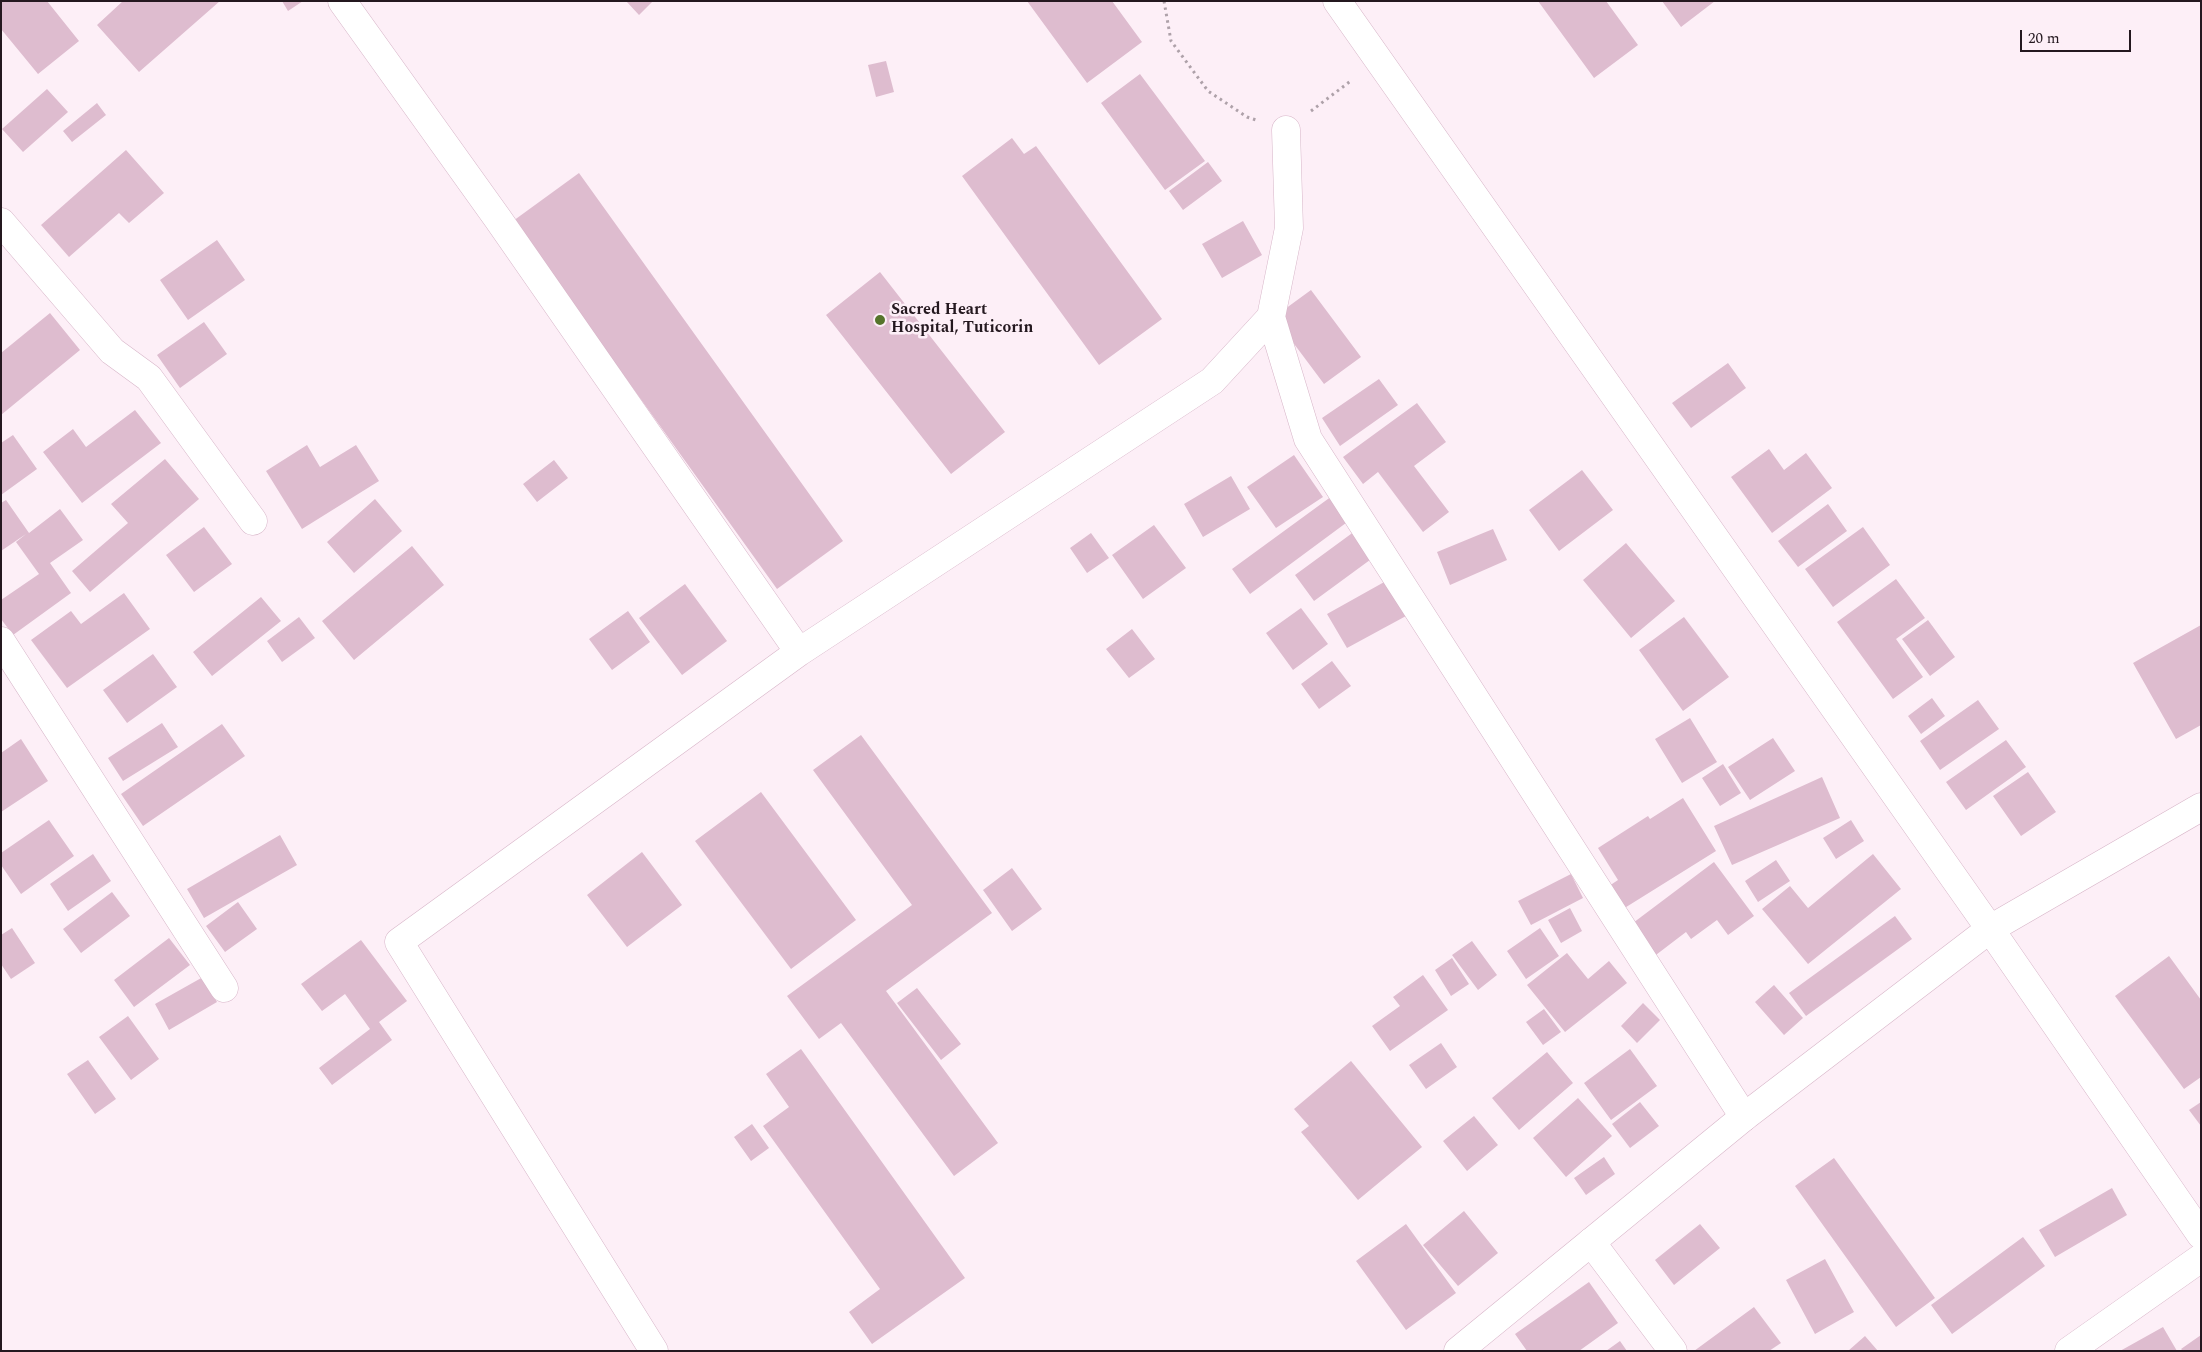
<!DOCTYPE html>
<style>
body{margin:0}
#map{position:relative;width:2202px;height:1352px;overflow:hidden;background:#fdeff7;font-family:Spectral,serif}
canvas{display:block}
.frame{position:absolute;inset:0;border:2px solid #24181f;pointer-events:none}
.scale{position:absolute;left:2020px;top:30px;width:111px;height:22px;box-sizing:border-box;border:2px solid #24181f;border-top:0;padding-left:6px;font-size:15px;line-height:18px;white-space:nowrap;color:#24181f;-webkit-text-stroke:4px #fdeff7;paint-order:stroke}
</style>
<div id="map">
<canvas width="2202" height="1352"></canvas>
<div class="frame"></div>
<div class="scale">20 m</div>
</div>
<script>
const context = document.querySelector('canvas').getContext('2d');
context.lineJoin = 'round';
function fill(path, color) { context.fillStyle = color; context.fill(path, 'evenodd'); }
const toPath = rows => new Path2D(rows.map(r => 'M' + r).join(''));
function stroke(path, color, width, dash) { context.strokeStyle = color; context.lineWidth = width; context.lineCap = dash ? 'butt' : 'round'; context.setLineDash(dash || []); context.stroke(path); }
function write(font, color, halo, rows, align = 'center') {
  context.font = font + ' Spectral,serif'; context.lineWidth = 5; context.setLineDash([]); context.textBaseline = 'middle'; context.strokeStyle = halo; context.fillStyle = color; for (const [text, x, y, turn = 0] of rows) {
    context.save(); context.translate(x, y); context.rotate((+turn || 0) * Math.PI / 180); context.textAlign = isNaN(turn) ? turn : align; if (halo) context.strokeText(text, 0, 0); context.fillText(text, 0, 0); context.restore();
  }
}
const building = toPath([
 [1,1,47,1,79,41,38,74,1,29],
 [123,1,220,1,139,72,97,25],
 [282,1,303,1,288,11],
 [626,1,653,1,639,15],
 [1027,1,1112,1,1142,42,1087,83],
 [1538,1,1606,1,1638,45,1594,78],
 [1662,1,1715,1,1681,27],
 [886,61,894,92,876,97,868,65],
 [1140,74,1205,161,1165,190,1101,103],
 [47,89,68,112,23,152,2,129],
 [97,103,106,115,72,142,63,131],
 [1012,138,1024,154,1036,146,1162,319,1099,365,962,176],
 [126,150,164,193,129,223,119,213,69,257,41,225],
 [1208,162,1222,181,1183,210,1169,191],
 [579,173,843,541,777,589,513,221],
 [1243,221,1262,255,1222,278,1202,244],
 [217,240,245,280,188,320,160,280],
 [880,272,1005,432,951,474,826,315],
 [1311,290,1361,357,1324,384,1274,317],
 [50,313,80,350,1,415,1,353],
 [204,322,227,354,180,388,157,355],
 [1728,363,1746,388,1691,428,1672,403],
 [1379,379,1398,405,1340,446,1322,418],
 [1417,403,1446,442,1414,466,1449,512,1423,532,1378,472,1363,484,1343,457],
 [135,410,161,443,82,503,43,452,73,429,86,447],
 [13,435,37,469,1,495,1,443],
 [307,445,320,467,356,445,379,481,302,529,266,471],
 [1769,449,1784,470,1806,453,1832,488,1772,533,1731,477],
 [1294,455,1323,497,1276,528,1247,487],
 [165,459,199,499,90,592,72,571,128,523,111,504],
 [554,460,568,478,537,502,523,484],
 [1582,470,1613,510,1559,551,1529,510],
 [1231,476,1250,509,1203,537,1184,504],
 [1332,496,1350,520,1250,594,1232,569],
 [375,499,402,531,354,573,327,542],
 [6,500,29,533,60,509,83,540,50,563,71,593,13,635,1,619,1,600,39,574,16,542,26,534,1,551,1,503],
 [1828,504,1847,531,1798,567,1778,541],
 [1154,525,1186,568,1143,599,1112,555],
 [204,527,232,564,194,592,166,555],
 [1863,527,1890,565,1833,607,1805,569],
 [1493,529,1507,560,1450,585,1437,552],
 [1355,531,1374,557,1314,601,1295,575],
 [1091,533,1109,558,1087,573,1070,548],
 [1626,543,1675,601,1631,638,1583,580],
 [412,546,444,585,354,660,322,621],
 [1896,579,1925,618,1896,639,1923,677,1893,699,1837,622],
 [1386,581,1406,616,1347,648,1327,614],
 [685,584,727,641,682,675,639,618],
 [124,593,150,629,67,688,31,640,71,611,81,624],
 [261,597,281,621,212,676,193,652],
 [1301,608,1328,644,1293,670,1266,633],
 [628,611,650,642,612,670,589,639],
 [299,617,315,638,282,662,267,641],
 [1684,617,1729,677,1683,711,1639,650],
 [1928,620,1955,657,1930,676,1902,639],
 [2201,625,2201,725,2176,739,2133,663],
 [1132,629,1155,659,1129,678,1106,649],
 [153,654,177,687,127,723,103,690],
 [1332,661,1351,686,1319,709,1301,684],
 [1932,698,1945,716,1921,734,1908,716],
 [1978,700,1999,729,1940,770,1920,741],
 [1690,718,1717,762,1682,783,1655,739],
 [162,723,178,747,123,781,108,758],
 [222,724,245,756,143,826,121,794],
 [861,735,992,913,886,991,998,1143,954,1176,841,1023,819,1039,787,996,912,905,813,770],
 [1773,738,1795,771,1750,800,1728,767],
 [21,739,48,781,1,812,1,753],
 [2006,740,2026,767,1966,810,1946,782],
 [1723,764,1741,793,1720,806,1702,778],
 [2028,772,2056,812,2021,836,1993,796],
 [1822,777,1840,818,1732,865,1714,826],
 [761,792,856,920,791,969,695,841],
 [1683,798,1716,851,1623,909,1609,886,1618,880,1598,848,1648,816,1650,819],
 [49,820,74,856,21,894,1,865,1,853],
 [1851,820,1864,841,1836,859,1823,838],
 [280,835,297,865,204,918,187,889],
 [642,852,682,905,627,947,587,895],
 [93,854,111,881,68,911,50,884],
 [1873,854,1901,889,1808,964,1762,909,1790,886,1808,908],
 [1776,860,1790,881,1758,902,1745,881],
 [1714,862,1754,916,1728,935,1717,920,1691,939,1686,932,1648,961,1625,929],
 [1012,868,1042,909,1012,931,983,890],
 [1571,874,1583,898,1531,925,1518,901],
 [112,892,130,916,81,953,63,929],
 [238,902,257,929,225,952,206,926],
 [1570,908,1582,931,1561,943,1548,920],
 [1895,916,1912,939,1806,1016,1789,993],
 [12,928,35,963,11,979,1,964,1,935],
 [1540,928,1559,956,1526,979,1507,951],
 [169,938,190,965,134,1007,114,980],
 [361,940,407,1001,379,1022,392,1040,332,1085,319,1068,370,1029,345,994,322,1011,301,984],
 [1472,941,1497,975,1478,990,1452,955],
 [1567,953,1588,979,1609,961,1627,983,1565,1032,1527,985],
 [2169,956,2201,1000,2201,1077,2184,1089,2115,996],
 [1452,958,1469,984,1451,996,1435,970],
 [1423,975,1448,1010,1390,1051,1372,1026,1400,1006,1393,997],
 [203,977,217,1002,169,1030,155,1004],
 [1774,985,1803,1018,1784,1035,1755,1002],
 [917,988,961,1044,941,1060,897,1003],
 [1643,1003,1660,1020,1637,1043,1621,1026],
 [1544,1009,1561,1032,1543,1045,1526,1022],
 [128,1016,159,1059,131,1080,99,1037],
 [1441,1043,1457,1067,1426,1089,1409,1065],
 [801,1049,965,1278,872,1344,849,1312,880,1289,763,1126,789,1107,766,1074],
 [1630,1049,1657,1086,1611,1120,1584,1083],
 [1547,1052,1573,1083,1519,1130,1492,1098],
 [88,1060,116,1099,95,1114,67,1074],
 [1351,1061,1422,1147,1358,1200,1301,1132,1309,1126,1294,1109],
 [1578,1098,1612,1136,1566,1177,1533,1138],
 [1640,1102,1659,1126,1630,1148,1612,1124],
 [2201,1102,2201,1126,2189,1110],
 [1474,1116,1498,1145,1467,1171,1443,1141],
 [752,1124,769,1148,751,1161,734,1137],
 [1604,1157,1615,1174,1586,1195,1574,1178],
 [1834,1158,1935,1298,1896,1327,1795,1186],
 [2112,1188,2127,1215,2055,1257,2039,1230],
 [1464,1211,1498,1253,1458,1286,1423,1245],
 [1406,1224,1456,1293,1406,1330,1356,1261],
 [1700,1224,1720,1248,1674,1285,1655,1260],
 [2023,1237,2045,1266,1952,1334,1931,1305],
 [1825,1259,1854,1312,1815,1334,1786,1280],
 [1589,1282,1618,1323,1579,1351,1527,1351,1515,1334],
 [1754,1307,1781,1343,1769,1351,1694,1351],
 [2163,1327,2177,1351,2120,1351],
 [2201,1335,2201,1351,2183,1351,2181,1349],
 [1865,1336,1878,1351,1848,1351],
 [1620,1341,1627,1351,1606,1351]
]);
const path = toPath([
 [1164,1,1171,41,1208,91,1247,117,1256,120],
 [1311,111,1352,80]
]);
const minor = toPath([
 [342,1,498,219,799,652,1212,381,1271,317,1289,228,1286,130],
 [1,222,112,351,149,378,253,521],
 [1271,317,1308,439,1744,1117],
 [1,641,224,988],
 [1591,1242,1673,1351],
 [654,1351,399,942,799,652],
 [2069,1351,2201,1258]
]);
const tertiary = toPath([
 [1458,1351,1744,1117,1990,929,2201,807]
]);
const secondary = toPath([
 [1337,1,1990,929,2201,1235]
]);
const markers = [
 [880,320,6,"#55742b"]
];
const poiNames = [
 ["Sacred Heart",891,311],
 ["Hospital, Tuticorin",891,329]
];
fill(building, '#debccf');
stroke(minor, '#d7b5c8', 29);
stroke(tertiary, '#d7b5c8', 29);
stroke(secondary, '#d7b5c8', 29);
stroke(path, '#aea1a9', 3, [2.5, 4]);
stroke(minor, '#fff', 28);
stroke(tertiary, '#fff', 28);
stroke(secondary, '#fff', 28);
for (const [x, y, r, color] of markers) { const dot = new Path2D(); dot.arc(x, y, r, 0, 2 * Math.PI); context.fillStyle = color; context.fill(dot); stroke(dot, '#fdeff7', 2); }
write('bold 16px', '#24181f', '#fdeff7', poiNames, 'left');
</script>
